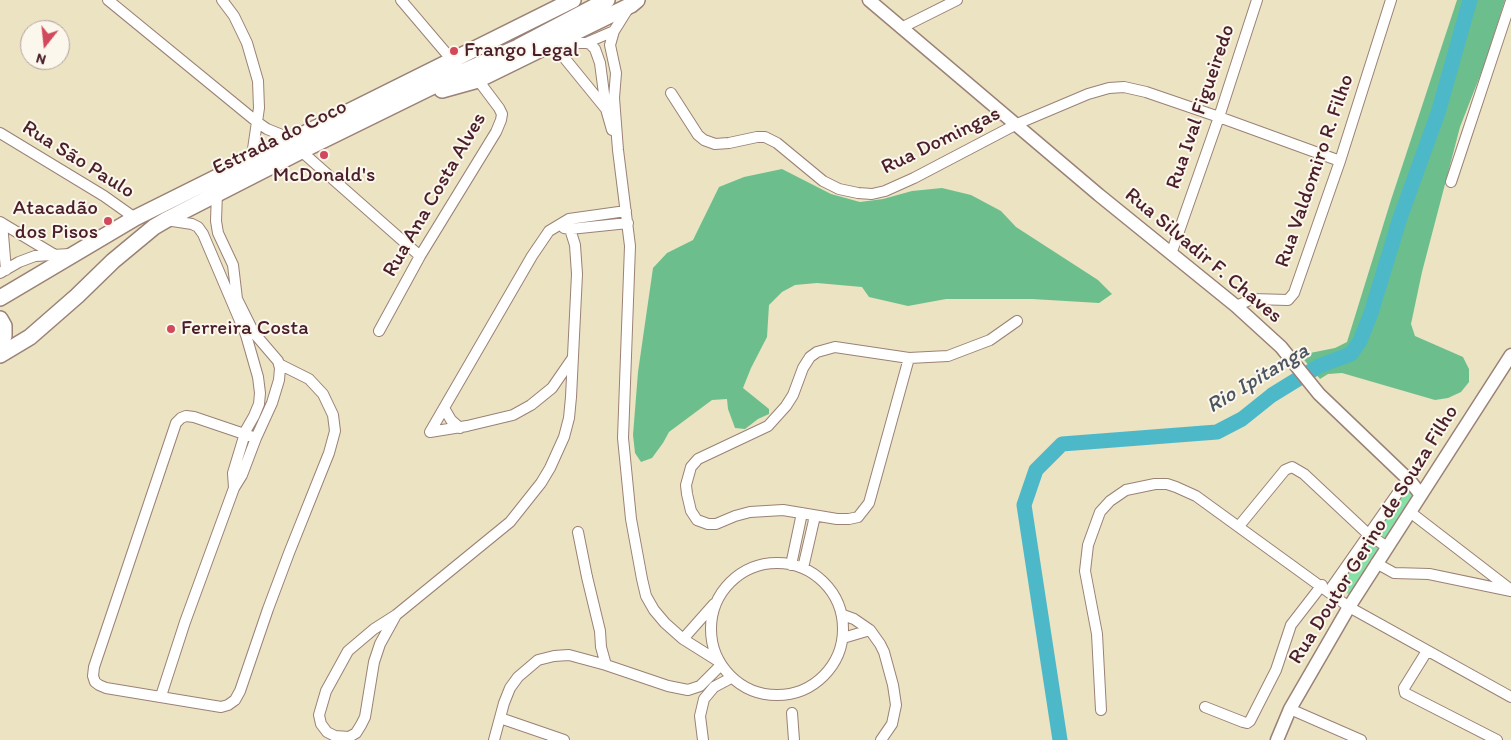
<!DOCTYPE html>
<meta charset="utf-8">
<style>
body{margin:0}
#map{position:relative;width:1511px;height:740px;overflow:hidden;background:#ece3c2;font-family:Itim,sans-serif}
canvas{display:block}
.north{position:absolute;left:20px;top:20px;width:50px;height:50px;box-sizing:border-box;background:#fbf7ec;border:1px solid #b4a19f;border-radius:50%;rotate:196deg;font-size:14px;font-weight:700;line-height:20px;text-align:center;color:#4a1f2b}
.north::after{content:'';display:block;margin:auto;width:18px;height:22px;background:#d1495b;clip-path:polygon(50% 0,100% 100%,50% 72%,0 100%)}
</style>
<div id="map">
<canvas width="1511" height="740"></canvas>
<div class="north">N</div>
</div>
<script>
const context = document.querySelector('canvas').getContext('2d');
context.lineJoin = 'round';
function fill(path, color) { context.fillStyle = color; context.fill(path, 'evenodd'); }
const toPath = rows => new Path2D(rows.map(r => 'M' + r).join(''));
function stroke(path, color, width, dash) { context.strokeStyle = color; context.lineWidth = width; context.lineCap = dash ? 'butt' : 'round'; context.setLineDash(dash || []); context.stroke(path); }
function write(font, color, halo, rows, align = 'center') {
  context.font = font + ' Itim,sans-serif'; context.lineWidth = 4; context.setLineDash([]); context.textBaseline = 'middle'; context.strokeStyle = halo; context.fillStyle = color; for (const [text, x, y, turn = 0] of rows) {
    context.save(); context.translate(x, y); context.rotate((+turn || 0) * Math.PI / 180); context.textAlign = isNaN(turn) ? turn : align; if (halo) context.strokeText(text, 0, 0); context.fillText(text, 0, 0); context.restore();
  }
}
const green = toPath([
 [1406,482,1418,492,1351,596,1336,585]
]);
const forest = toPath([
 [1457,0,1505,0,1485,63,1460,127,1422,272,1411,324,1415,336,1463,357,1469,369,1469,382,1461,392,1448,398,1435,400,1342,373,1328,374,1320,379,1300,355,1335,348,1347,342,1391,200],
 [782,169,831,194,860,202,883,199,912,191,942,188,971,195,1001,211,1016,227,1098,280,1112,294,1099,303,1032,299,946,299,908,306,869,297,862,287,817,283,795,285,782,292,769,305,767,337,751,368,743,388,769,409,769,414,758,419,745,429,735,428,728,409,727,399,712,400,669,432,663,443,652,458,641,462,635,453,633,435,638,372,653,268,667,253,693,240,719,187,744,177]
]);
const river = toPath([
 [1060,740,1024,505,1036,470,1062,444,1217,432,1242,419,1272,395,1319,366,1351,354,1360,341,1371,313,1400,218,1438,113,1470,0]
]);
const minor = toPath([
 [108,0,257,122,267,129,292,139],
 [222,0,234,16,247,43,258,81,259,108,253,149,249,161],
 [401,0,452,60],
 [629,7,614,31,610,45,616,73,614,98,618,150,630,246,623,438,631,519,642,579,646,596,654,610,665,623,683,639,718,661],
 [901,28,957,0],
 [557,43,586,43,614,31],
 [586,43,590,44,595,49,600,63,606,109,612,130],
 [553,44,606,109],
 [671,93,698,135,704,140,715,144,729,143,757,137,765,137,777,143,823,181,839,189,858,193,872,194,885,191,914,178,1017,124,1088,94,1109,88,1124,87,1146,92,1219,117,1340,161],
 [0,133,104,196,135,218],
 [301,151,420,256],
 [1451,182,1511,1],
 [166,220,192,224,198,227,203,234,246,335,258,377,260,393,259,404,254,416,246,430,233,473,234,488],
 [0,222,55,255],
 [2,223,6,270],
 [564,228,570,229,628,223],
 [1171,254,1219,117,1257,0],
 [0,273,19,262,35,256,70,254],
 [1236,306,1252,299,1288,300,1294,293,1340,161,1391,0],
 [379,331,420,256,496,132,501,120,502,114,499,108,478,80],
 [909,358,869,503,858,517,849,519,837,519,783,510,750,512,735,516,716,524,708,524,697,520,691,511,687,494,686,485,691,467,698,459,768,426,786,406,793,395,803,368,810,357,817,352,835,347,909,358,948,356,990,340,1017,321],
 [444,408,451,420,460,428],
 [430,432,532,256,549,231,569,219,626,211],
 [430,432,467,426,513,415,531,405,552,388,572,359],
 [256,438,194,417,186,416,181,418,176,423,94,667,93,676,95,682,99,685,106,688,221,707,228,705,235,700,240,691,268,609,289,553,329,453,335,431,333,415,323,394,309,379,279,364],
 [1410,512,1510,589],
 [1239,526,1285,470,1292,467,1304,474,1368,534,1387,547],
 [578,532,587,577,600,631,601,647,606,665],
 '711 629a66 66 0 1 1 132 0a66 66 0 1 1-132 0Z',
 [1376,563,1394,573,1429,574,1511,591],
 [791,565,802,513],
 [803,568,815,516],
 [1329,591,1404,484],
 [396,615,380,644,374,662,365,717,361,725,356,733,349,737,335,736,327,732,321,724,319,715,326,691,348,651,374,629,396,615,510,522,541,483,550,468,564,437,569,418,571,397,577,274,575,245,570,229,569,219],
 [843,615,854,619,870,630,880,644,884,652,893,685,896,705,892,724,881,740],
 [843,638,870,630],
 [683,639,714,604],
 [1427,651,1404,688,1405,693,1497,740],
 [161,696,185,622,234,488,242,475,256,438,272,403,279,380,280,368,278,361,254,333,237,299,233,265,218,233,216,221,217,192],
 [1205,707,1243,722,1247,723,1250,721,1276,670,1291,625,1322,585],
 [1290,709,1361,740],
 [1101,710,1097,634,1085,571,1088,545,1100,512,1110,501,1126,490,1155,484,1167,484,1176,487,1196,496,1349,607,1511,697],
 [792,713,794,740],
 [500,718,564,740],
 [494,740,504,703,510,688,518,677,538,660,554,656,569,655,606,665,668,686,688,690,700,686,721,665],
 [703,740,700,716,704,699,714,687,731,678]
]);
const major = toPath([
 [869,0,1099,195,1236,306,1281,347,1319,394,1410,481,1421,495],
 [1277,740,1290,709,1349,607,1511,355]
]);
const highway = toPath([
 [442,90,478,80,631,5,637,0],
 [0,298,135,218,573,0],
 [0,319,4,326,4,336,0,344],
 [0,355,30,337,77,296,113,261,154,227,166,220,301,151,464,71,518,47,607,0]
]);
const markers = [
 [454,51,5,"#d1495b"],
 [324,155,5,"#d1495b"],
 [108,221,5,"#d1495b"],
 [171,329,5,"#d1495b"]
];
const poiNames = [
 ["Frango Legal",464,51],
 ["McDonald's",324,176,"center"],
 ["Atacadão",98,209,"right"],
 ["dos Pisos",98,233,"right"],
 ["Ferreira Costa",181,329]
];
const streetNames = [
 ["Rua Ival Figueiredo",1201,107,-71],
 ["Estrada do Coco",280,138,-26],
 ["Rua Domingas",941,141,-26],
 ["Rua São Paulo",78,160,32],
 ["Rua Valdomiro R. Filho",1315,171,-71],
 ["Rua Ana Costa Alves",435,195,-60],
 ["Rua Silvadir F. Chaves",1203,256,40],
 ["Rua Doutor Gerino de Souza Filho",1374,535,-58]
];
const waterNames = [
 ["Rio Ipitanga",1258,379,-31]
];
fill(green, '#86e1a7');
fill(forest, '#6cbf8c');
stroke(river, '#4db9c8', 15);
stroke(minor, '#9b8176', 12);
stroke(major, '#9b8176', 15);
stroke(highway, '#9b8176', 18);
stroke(minor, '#fff', 10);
stroke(major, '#fff', 12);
stroke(highway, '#fff', 15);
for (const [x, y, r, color] of markers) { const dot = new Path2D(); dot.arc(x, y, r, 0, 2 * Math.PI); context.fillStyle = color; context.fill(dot); stroke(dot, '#fbf7ec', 2); }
write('21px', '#4a1f2b', '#fbf7ec', poiNames, 'left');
write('21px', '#4a1f2b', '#fbf7ec', streetNames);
write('italic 22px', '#4b5562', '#fbf7ec', waterNames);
</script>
